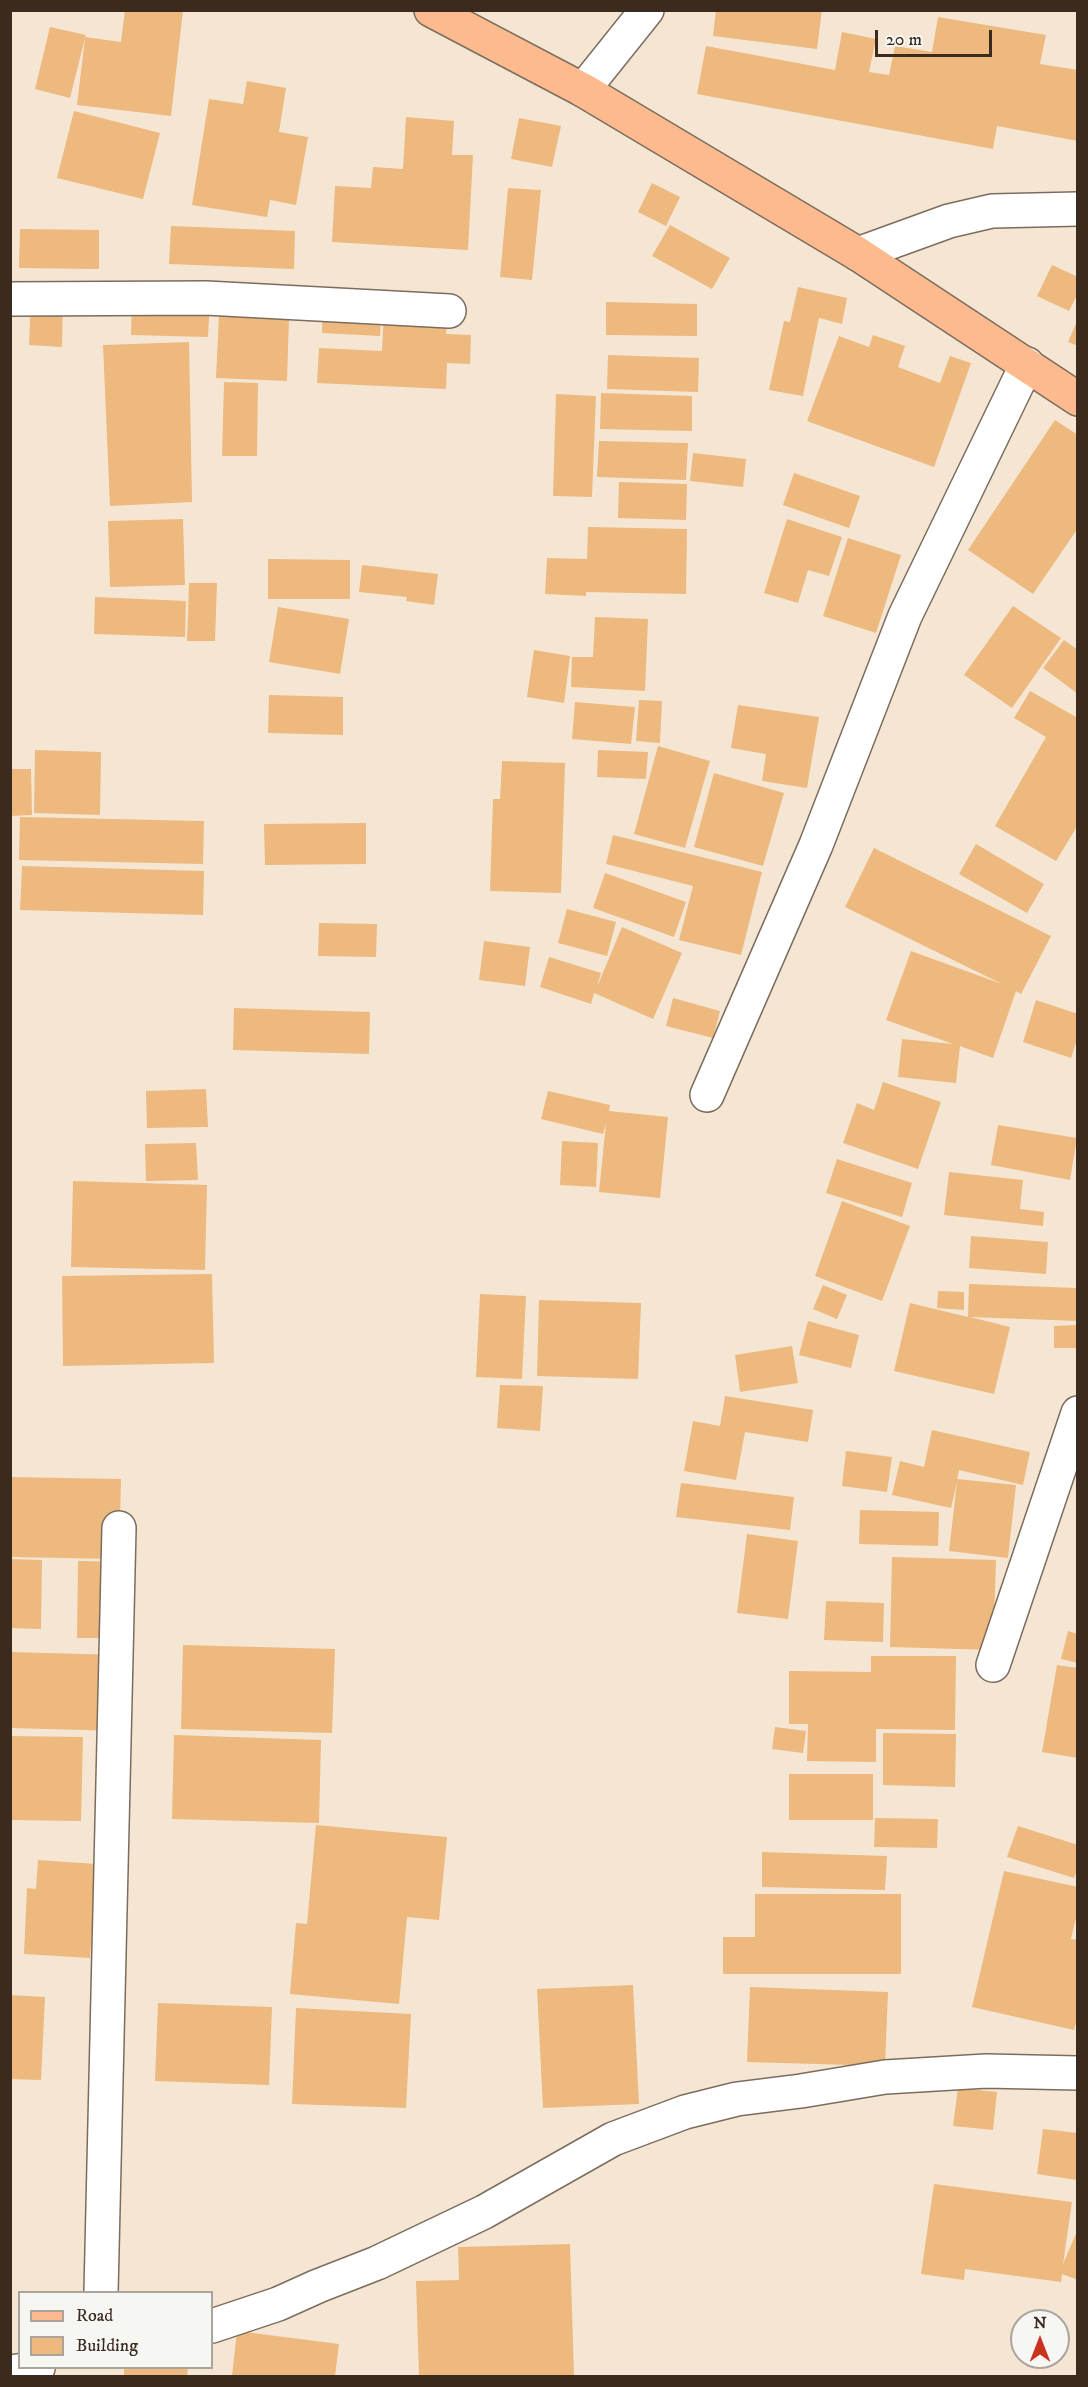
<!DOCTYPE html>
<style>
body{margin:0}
#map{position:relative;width:1088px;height:2387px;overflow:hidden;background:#f5e6d3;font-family:"IM FELL DW Pica",serif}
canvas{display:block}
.frame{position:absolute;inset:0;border:12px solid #3b2a1e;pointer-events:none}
.legend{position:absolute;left:18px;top:2291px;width:195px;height:78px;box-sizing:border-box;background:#f6f6f2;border:2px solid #aba49d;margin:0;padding:8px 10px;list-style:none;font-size:18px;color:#3b2a1e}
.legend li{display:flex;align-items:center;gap:12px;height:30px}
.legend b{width:30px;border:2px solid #aba49d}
.north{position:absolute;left:1010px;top:2309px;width:60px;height:60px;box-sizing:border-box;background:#f6f6f2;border:2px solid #aba49d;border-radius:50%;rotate:0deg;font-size:16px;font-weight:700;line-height:24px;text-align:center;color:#3b2a1e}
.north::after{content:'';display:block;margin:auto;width:21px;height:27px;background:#c8321e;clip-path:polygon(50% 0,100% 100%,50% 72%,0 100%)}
.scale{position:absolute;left:875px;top:30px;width:117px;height:27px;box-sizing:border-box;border:3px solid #3b2a1e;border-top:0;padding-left:8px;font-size:18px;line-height:21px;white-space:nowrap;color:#3b2a1e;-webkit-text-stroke:4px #f6f6f2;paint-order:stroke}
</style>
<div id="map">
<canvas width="1088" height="2387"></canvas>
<div class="frame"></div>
<ul class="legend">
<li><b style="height:8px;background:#fcba8e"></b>Road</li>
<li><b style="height:16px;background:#edb97e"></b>Building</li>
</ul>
<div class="north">N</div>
<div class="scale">20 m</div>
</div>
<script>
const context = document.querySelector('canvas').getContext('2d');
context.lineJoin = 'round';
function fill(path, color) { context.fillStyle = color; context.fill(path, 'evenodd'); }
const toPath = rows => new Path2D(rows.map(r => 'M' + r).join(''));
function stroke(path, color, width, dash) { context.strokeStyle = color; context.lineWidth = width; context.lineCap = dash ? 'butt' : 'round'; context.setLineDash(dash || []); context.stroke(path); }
const building = toPath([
 [125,10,183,10,171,116,77,105,85,38,70,98,35,89,50,27,86,35,85,37,121,42],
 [716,10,822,10,817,49,713,36],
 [938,17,1046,35,1040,64,1078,70,1078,141,997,126,993,149,697,94,706,46,835,70,842,32,876,39,869,72,889,75,895,46,932,52],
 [247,81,286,88,279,132,308,137,296,205,270,200,267,217,192,205,209,99,243,104],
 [74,111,160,133,143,199,57,178],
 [406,117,454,121,452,155,473,155,468,250,332,242,335,186,371,188,373,167,403,169],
 [519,118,561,126,552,167,511,159],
 [652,183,680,197,666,226,638,212],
 [508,188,541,190,532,280,500,277],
 [670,225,730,258,712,289,652,256],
 [171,226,295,231,294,269,169,264],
 [20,229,99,230,99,269,19,268],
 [1052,265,1078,277,1078,293,1069,311,1037,296],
 [798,287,847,298,842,324,819,318,803,396,769,390,784,321,790,322],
 [323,296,382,298,380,336,322,333],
 [132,297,210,300,208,337,131,335],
 [31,300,63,301,62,347,29,345],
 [606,302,697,304,697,336,606,335],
 [384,311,448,313,446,334,471,335,470,364,447,363,446,389,317,383,319,348,382,351],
 [219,315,289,318,287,381,216,378],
 [1078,319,1078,346,1068,342],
 [873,335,905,346,898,367,940,383,950,356,971,363,934,467,807,421,839,336,869,347],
 [189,342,192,502,110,506,103,345],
 [608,355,699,358,698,392,607,389],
 [224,382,258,383,257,456,222,456],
 [601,393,692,396,692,431,600,429],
 [556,394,596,396,592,497,553,496],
 [1055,420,1078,435,1078,528,1033,594,968,550],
 [599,441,688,443,686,480,597,477],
 [693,453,746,459,743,487,690,481],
 [794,473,860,496,849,528,783,505],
 [619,482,687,484,686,520,618,518],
 [183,519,185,585,110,587,108,521],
 [787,519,842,537,829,576,808,570,798,603,764,593],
 [588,527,687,529,686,594,586,592,586,596,545,594,547,558,587,559],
 [848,538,901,555,876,633,823,616],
 [268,559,350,560,350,599,268,599],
 [362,565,438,574,434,605,406,601,407,597,359,592],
 [189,583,217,583,215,641,187,641],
 [95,597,186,601,185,637,94,634],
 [1013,606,1061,638,1012,708,964,675],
 [278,607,349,619,340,674,269,662],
 [595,617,648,619,645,691,571,687,572,657,593,657],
 [1064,640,1078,650,1078,694,1043,668],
 [534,650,570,656,564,703,527,697],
 [1030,691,1078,718,1078,825,1056,861,995,826,1046,737,1014,718],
 [269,695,343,697,343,735,268,733],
 [639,700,662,701,660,743,636,741],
 [575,702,635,707,631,744,572,739],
 [738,705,819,717,807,788,762,781,766,754,731,748],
 [658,746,710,761,685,848,634,834],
 [35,750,101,752,100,815,34,813],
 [598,750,648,752,646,779,597,777],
 [502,761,565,763,561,893,490,891,493,799,500,799],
 [10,769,31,769,32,815,10,816],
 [714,773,784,793,763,866,694,847],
 [20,817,204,821,203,864,19,860],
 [366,823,366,864,265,865,264,824],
 [613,835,762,872,741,955,679,940,693,886,606,864],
 [976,844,1044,884,1027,913,959,874],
 [874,848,1051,936,1021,994,1016,991,993,1058,960,1046,956,1083,898,1077,902,1039,953,1044,886,1020,911,951,1002,984,845,907],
 [22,866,204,871,203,915,20,910],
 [605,873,686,902,674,937,593,908],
 [567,909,616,922,607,956,558,943],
 [319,923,377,924,376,957,318,956],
 [622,927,682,953,653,1019,594,993,591,1004,540,987,549,957,601,973,597,987],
 [484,941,530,947,525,986,479,980],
 [673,998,720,1011,713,1038,666,1026],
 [1036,1000,1078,1014,1078,1037,1071,1058,1023,1042],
 [234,1008,370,1012,369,1054,233,1050],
 [883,1082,941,1102,918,1169,843,1143,857,1103,874,1110],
 [206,1089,208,1127,147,1128,146,1091],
 [548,1091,610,1105,609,1111,668,1117,660,1198,599,1192,606,1123,603,1134,541,1119],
 [998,1125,1077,1138,1070,1180,991,1165],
 [562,1141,598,1143,596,1187,560,1185],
 [196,1143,198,1180,146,1181,145,1144],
 [837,1159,912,1183,902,1217,826,1193],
 [949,1172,1023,1180,1020,1209,1044,1212,1043,1226,944,1215],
 [73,1181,207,1185,205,1270,71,1267],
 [842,1201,910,1226,882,1301,815,1276],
 [971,1236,1048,1242,1046,1274,969,1268],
 [212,1274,214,1363,63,1366,62,1276],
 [969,1284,1078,1288,1078,1321,970,1317,1010,1327,994,1394,894,1371,910,1303,968,1317],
 [823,1285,847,1295,837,1319,813,1309],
 [938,1291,964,1292,964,1310,937,1308],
 [480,1294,526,1296,522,1379,476,1377],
 [539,1300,641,1303,638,1379,537,1376],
 [808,1321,859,1335,851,1368,799,1355],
 [1078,1325,1078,1348,1054,1348,1054,1326],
 [792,1346,798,1383,740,1392,735,1355],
 [500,1385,543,1386,540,1431,497,1428],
 [725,1396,813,1410,808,1442,745,1432,736,1480,684,1471,693,1421,720,1426],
 [932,1430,1030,1452,1023,1485,959,1470,957,1479,1016,1485,1008,1558,949,1551,957,1482,951,1508,892,1495,900,1461,924,1467],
 [846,1451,892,1457,887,1492,842,1486],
 [10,1477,121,1479,119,1559,10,1557],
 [681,1483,794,1497,790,1530,676,1517],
 [860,1510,939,1512,938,1546,859,1544],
 [747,1534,798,1541,788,1619,737,1613],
 [892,1557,996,1560,993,1650,890,1647],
 [10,1559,42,1560,41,1629,10,1628],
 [78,1561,121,1562,121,1638,77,1638],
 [826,1601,884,1603,883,1642,824,1640],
 [1068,1631,1078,1634,1078,1663,1061,1659],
 [183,1645,335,1649,332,1733,181,1729],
 [10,1652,121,1655,119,1731,10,1728],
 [871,1656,956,1656,955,1730,876,1729,876,1762,807,1761,808,1724,789,1724,789,1671,871,1672],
 [1057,1665,1078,1668,1078,1758,1042,1752],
 [775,1727,806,1731,803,1753,772,1749],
 [883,1733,956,1734,955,1787,883,1785],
 [174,1735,321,1740,319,1823,172,1819],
 [10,1736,83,1737,81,1821,10,1820],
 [789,1774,873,1774,873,1820,789,1820],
 [875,1818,938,1819,937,1848,874,1847],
 [316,1825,447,1837,439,1920,407,1917,399,2004,290,1994,296,1923,307,1924],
 [1018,1826,1078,1845,1078,1867,1074,1878,1007,1857],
 [762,1852,887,1856,885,1890,762,1887],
 [38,1860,96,1864,90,1958,24,1954,27,1888,36,1889],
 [1004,1871,1078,1887,1078,1910,1071,1939,1078,1940,1078,2016,1074,2030,972,2007],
 [755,1894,901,1894,901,1974,723,1974,723,1937,755,1937],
 [633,1985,639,2104,543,2108,537,1989],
 [750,1987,888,1992,885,2066,747,2062],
 [10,1995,45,1997,41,2080,10,2079],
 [158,2003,272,2007,269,2085,155,2081],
 [296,2008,411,2014,406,2108,292,2104],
 [958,2088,997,2092,993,2130,953,2126],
 [1043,2129,1078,2133,1077,2180,1037,2174],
 [934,2184,1072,2202,1063,2264,1078,2229,1078,2280,1062,2274,1061,2282,965,2269,964,2280,921,2274],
 [570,2244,574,2376,419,2376,416,2281,459,2280,458,2247],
 [237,2331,339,2344,335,2376,232,2376],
 [124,2368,188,2368,187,2376,124,2376]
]);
const minor = toPath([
 [583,90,647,10],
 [858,254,949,221,992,211,1078,209],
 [10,299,206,298,449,311],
 [707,1095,816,845,905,616,1027,364],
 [993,1665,1078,1413],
 [101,2292,119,1528],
 [212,2326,278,2304,318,2286,377,2263,484,2212,613,2139,685,2112,737,2099,801,2091,885,2077,986,2071,1078,2073],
 [10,2372,38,2368]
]);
const major = toPath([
 [431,10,583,90,858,254,1078,399]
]);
fill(building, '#edb97e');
stroke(minor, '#7c6c5d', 36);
stroke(major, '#7c6c5d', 36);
stroke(minor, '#fff', 33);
stroke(major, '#fcba8e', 33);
</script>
